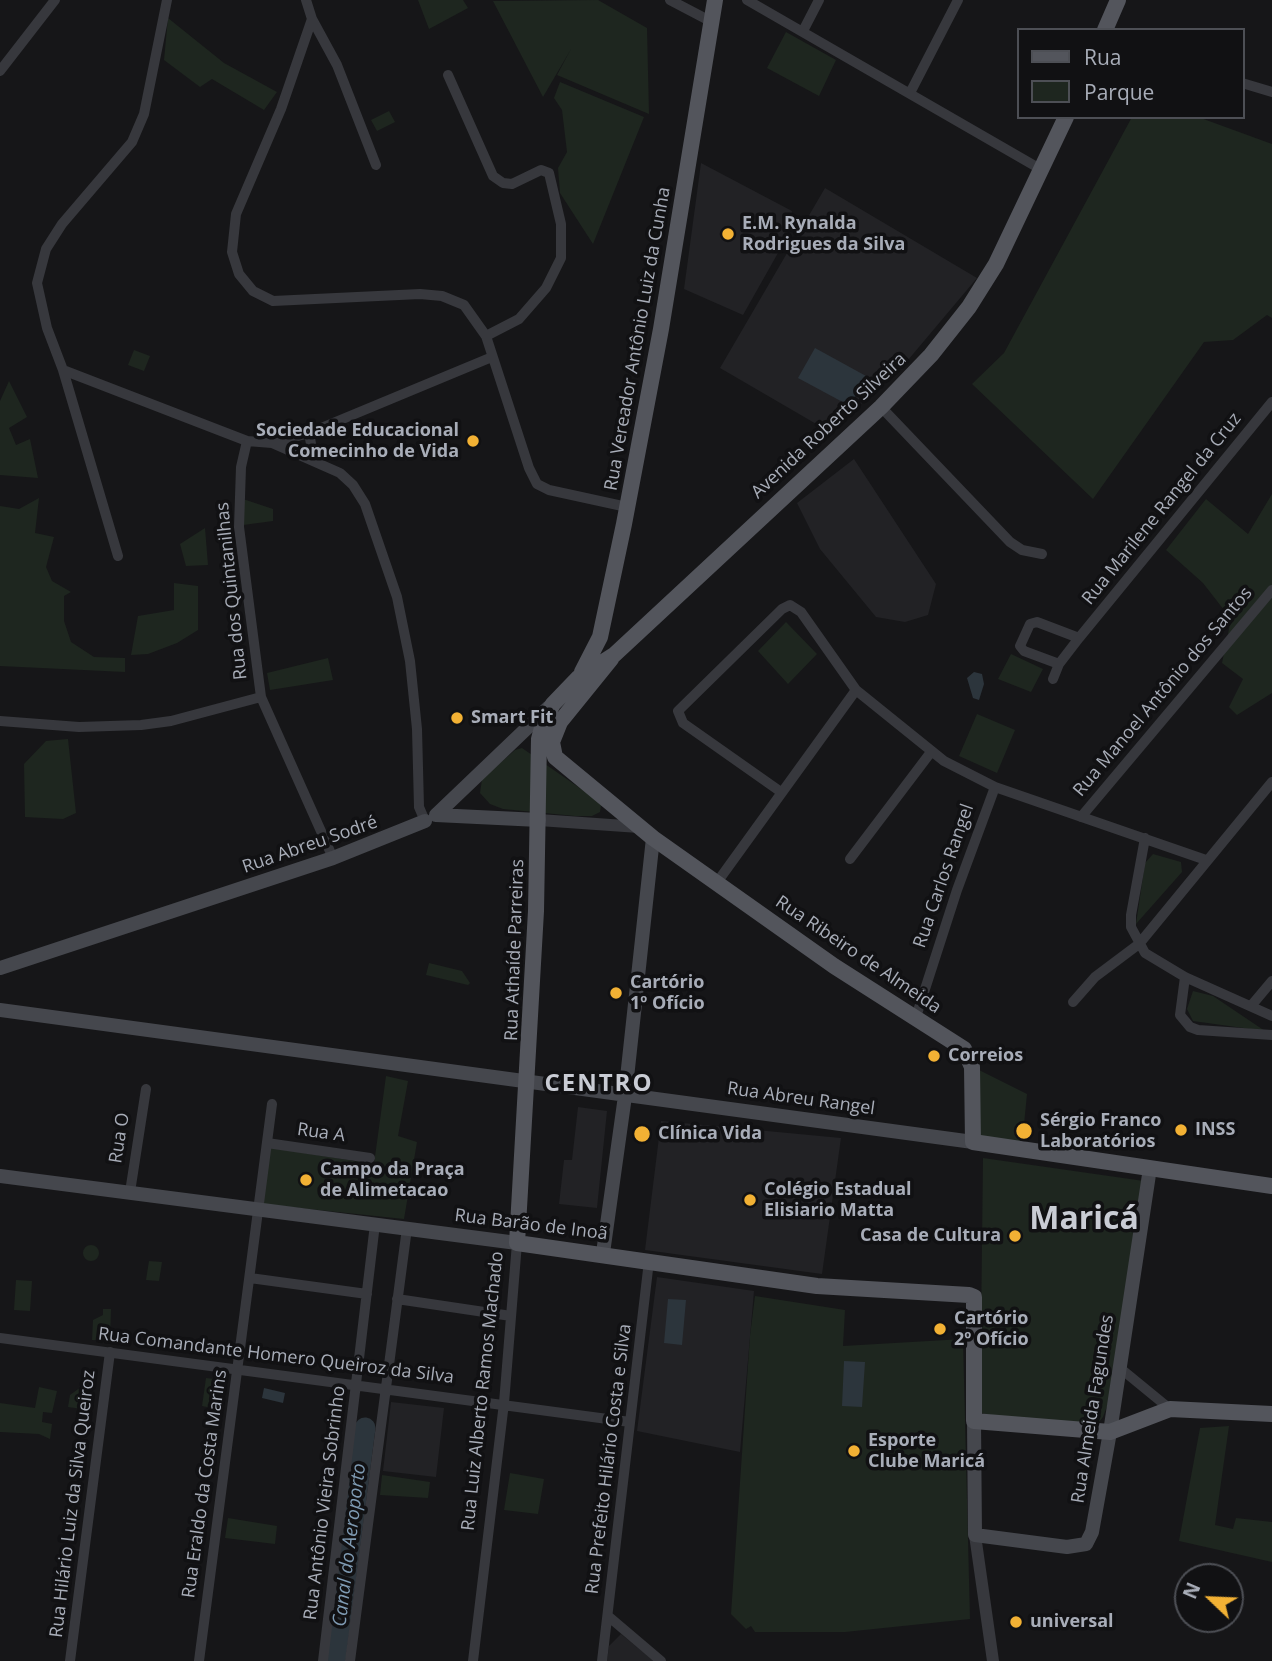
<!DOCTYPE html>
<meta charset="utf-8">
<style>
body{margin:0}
#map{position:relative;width:1272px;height:1661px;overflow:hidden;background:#161618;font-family:"Open Sans",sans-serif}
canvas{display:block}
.legend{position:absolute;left:1017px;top:28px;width:228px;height:91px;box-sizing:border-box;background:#111113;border:2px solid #4d4f55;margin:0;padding:9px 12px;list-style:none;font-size:21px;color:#a8adb8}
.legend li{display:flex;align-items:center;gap:14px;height:35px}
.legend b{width:35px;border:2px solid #4d4f55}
.north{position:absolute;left:1174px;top:1563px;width:70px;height:70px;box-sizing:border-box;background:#111113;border:2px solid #4d4f55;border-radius:50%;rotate:293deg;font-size:19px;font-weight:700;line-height:28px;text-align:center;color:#a8adb8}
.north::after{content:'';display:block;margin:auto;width:24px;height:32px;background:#f2b134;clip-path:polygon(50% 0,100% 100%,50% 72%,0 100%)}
</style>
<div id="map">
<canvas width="1272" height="1661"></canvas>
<ul class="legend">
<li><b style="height:9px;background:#53555c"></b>Rua</li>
<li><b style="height:19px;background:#1e261f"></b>Parque</li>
</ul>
<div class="north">N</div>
</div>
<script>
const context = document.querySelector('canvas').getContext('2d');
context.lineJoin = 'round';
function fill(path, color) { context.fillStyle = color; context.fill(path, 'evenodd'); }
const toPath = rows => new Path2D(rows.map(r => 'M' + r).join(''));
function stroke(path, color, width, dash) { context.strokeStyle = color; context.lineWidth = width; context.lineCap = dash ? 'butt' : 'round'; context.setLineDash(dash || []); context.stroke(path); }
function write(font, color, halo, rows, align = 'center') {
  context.font = font + ' "Open Sans",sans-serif'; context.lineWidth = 7; context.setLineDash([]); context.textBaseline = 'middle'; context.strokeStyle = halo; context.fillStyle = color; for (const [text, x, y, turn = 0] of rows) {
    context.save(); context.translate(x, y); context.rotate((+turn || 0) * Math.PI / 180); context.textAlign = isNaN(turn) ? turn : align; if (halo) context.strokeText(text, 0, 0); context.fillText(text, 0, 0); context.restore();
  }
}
const built = toPath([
 [701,163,792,211,787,237,743,315,684,289],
 [825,188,977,278,903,366,830,432,720,368],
 [854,459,936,584,928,615,905,622,876,617,820,549,797,503],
 [578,1107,607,1111,597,1208,559,1204,564,1160,572,1160],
 [661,1121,841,1138,822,1274,645,1250],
 [657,1277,754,1291,740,1452,637,1431],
 [391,1402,444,1408,436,1477,383,1471],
 [621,1634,654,1661,607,1661,609,1646]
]);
const green = toPath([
 [418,0,463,0,468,8,429,29],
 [598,0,647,28,649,114,557,75,571,49,543,97,493,1],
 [168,18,224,63,277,92,264,110,212,79,200,87,164,60],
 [786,32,836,60,819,96,767,68],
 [560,82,644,117,593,244,560,193,558,168,567,152,562,110,554,98],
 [389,111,395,122,377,131,371,120],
 [1132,117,1198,117,1272,144,1272,318,1267,315,1233,340,1204,342,1093,499,972,384,1004,353],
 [134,350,150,356,144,371,128,365],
 [9,381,27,417,9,428,16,445,30,439,38,478,0,475,0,401],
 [1272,494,1272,693,1237,715,1229,707,1243,679,1222,663,1231,619,1203,583,1166,550,1206,499,1248,534],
 [39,498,35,533,54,537,46,567,52,581,71,592,64,596,64,621,71,642,94,657,125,658,125,672,0,666,0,506,19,509],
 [243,499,273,509,273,521,243,525],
 [205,528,208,565,186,566,180,544],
 [174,583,198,586,198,630,177,643,148,654,131,655,138,616,174,610],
 [786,622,817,654,788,684,758,651],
 [1011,654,1043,669,1031,692,998,679],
 [328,658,333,680,270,690,267,673],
 [977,714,1015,730,997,773,959,756],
 [68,739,76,813,63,819,25,817,24,764,46,741],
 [522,748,597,800,601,805,600,812,592,816,575,816,503,809,490,804,480,793,482,779,515,750],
 [1153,854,1181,862,1182,872,1136,924,1145,863],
 [429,963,462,971,470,983,468,985,426,975],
 [1193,991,1213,996,1265,1031,1193,1021,1187,1009],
 [977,1069,1027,1094,1022,1145,975,1138],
 [386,1076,408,1081,398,1136,417,1142,404,1219,261,1204,267,1147,374,1164],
 [983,1158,1144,1181,1110,1398,1103,1417,1092,1431,980,1413],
 '83 1253a8 8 0 1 1 16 0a8 8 0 1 1-16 0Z',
 [149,1261,162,1262,159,1281,146,1280],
 [16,1280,32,1281,30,1311,14,1310],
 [755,1296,845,1310,843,1346,963,1339,970,1619,845,1632,755,1632,751,1626,746,1629,731,1614,750,1336],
 [103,1309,111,1309,110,1341,92,1340,93,1320,103,1315],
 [206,1378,221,1380,214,1429,209,1428,212,1408,202,1406],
 [87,1383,93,1384,89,1410,68,1407,70,1395,81,1387,86,1388],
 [39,1387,57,1391,52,1413,43,1412,42,1422,52,1424,50,1439,39,1434,0,1432,0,1403,35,1408],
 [1229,1426,1215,1525,1233,1529,1236,1518,1272,1522,1272,1562,1179,1541,1200,1428],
 [510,1473,544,1479,538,1514,504,1510],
 [382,1475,430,1482,428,1498,380,1495],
 [228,1518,277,1526,275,1544,225,1538]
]);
const water = toPath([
 [815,348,866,376,850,406,798,378],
 [974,672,982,674,984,684,979,700,973,698,967,678],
 [668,1299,686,1300,682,1345,664,1343],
 [844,1361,865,1362,862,1407,842,1406],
 [264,1388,285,1393,283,1403,262,1398]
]);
const river = toPath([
 [335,1661,365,1428]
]);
const minor = toPath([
 [306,0,312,19,337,65,376,165],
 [670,0,712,22],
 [747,0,1042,170],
 [312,19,281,109,236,214,232,252,239,274,253,291,273,301,420,294,442,296,464,305,486,336,529,468,537,484,549,490,627,507],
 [803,31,819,0],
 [0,71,55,0],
 [448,75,493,176,503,183,512,184,541,170,549,173,561,224,561,258,546,288,519,319,486,336],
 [1242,83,1272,92],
 [910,93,958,0],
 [63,370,247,441,272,443,309,433,492,357],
 [881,407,1010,542,1022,550,1042,554],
 [309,433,314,460],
 [247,441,241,467,239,527,261,697,333,858],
 [272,443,340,473,353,485,365,504,397,597,410,661,417,729,419,807,425,821],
 [118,556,63,370,47,328,37,283,46,249,62,224,132,142,144,114,167,0],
 [1059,664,1024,651,1020,646,1030,624,1037,622,1079,638],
 [1053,679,1059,664,1079,638,1272,402],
 [0,721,79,727,141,725,171,721,261,697],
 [781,792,683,723,678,711,782,609,790,605,801,612,856,690,944,761,995,787,1206,860],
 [1081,817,1272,590],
 [1145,838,1131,915,1131,927,1145,953,1185,977,1272,1016],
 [850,859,931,752],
 [718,881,856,690],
 [1185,977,1180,1015,1190,1027,1198,1030,1272,1035],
 [1073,1002,1095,977,1139,944,1272,782],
 [1251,1006,1272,981],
 [916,1017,957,890,995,787],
 [267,1143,370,1158],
 [130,1192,146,1089],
 [250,1278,367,1294],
 [397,1299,511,1316],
 [0,1338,630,1422],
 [1120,1368,1170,1409],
 [608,1616,661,1661],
 [70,1661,110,1352],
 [199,1661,272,1104],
 [323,1661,375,1224],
 [350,1661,407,1228],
 [473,1661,504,1403,517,1243],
 [602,1661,649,1261]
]);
const tertiary = toPath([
 [539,820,639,827],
 [975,1535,993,1661]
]);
const secondary = toPath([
 [436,815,549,707],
 [436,815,539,820],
 [0,968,333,858,425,821],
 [0,1010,973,1142],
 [0,1176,517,1243],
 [603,1253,625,1096,653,838],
 [974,1421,975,1535,1067,1547,1086,1544,1092,1532,1110,1432,1150,1168]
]);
const primary = toPath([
 [1105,30,1118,0],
 [1066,117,996,264,969,307,931,355,881,407,614,655,578,678,553,704,544,720,539,739,536,911,517,1243,817,1286,969,1295,974,1297,974,1421,1110,1432,1170,1409,1272,1414],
 [611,659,560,722,552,742,555,757,653,838,834,966,964,1049,972,1067,973,1142,1272,1186],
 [582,672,600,637,624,524,661,329,715,0]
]);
const markers = [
 [728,234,7,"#f2b134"],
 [473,441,7,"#f2b134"],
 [457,718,7,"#f2b134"],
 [616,993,7,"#f2b134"],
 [934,1056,7,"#f2b134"],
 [1181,1130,7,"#f2b134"],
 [1024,1131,9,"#f2b134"],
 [642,1134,9,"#f2b134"],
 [306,1180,7,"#f2b134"],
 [750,1200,7,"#f2b134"],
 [1015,1236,7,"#f2b134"],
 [940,1329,7,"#f2b134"],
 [854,1451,7,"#f2b134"],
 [1016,1622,7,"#f2b134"]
];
const poiNames = [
 ["E.M. Rynalda",742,224],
 ["Rodrigues da Silva",742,245],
 ["Sociedade Educacional",459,431,"right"],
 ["Comecinho de Vida",459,452,"right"],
 ["Smart Fit",471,718],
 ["Cartório",630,983],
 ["1º Ofício",630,1004],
 ["Correios",948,1056],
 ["Sérgio Franco",1040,1121],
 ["Laboratórios",1040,1142],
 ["INSS",1195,1130],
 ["Clínica Vida",658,1134],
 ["Campo da Praça",320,1170],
 ["de Alimetacao",320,1191],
 ["Colégio Estadual",764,1190],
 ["Elisiario Matta",764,1211],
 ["Casa de Cultura",1001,1236,"right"],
 ["Cartório",954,1319],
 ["2º Ofício",954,1340],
 ["Esporte",868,1441],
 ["Clube Maricá",868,1462],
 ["universal",1030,1622]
];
const streetNames = [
 ["Rua Vereador Antônio Luiz da Cunha",638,339,-80],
 ["Avenida Roberto Silveira",829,426,-43],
 ["Rua Marilene Rangel da Cruz",1162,509,-51],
 ["Rua dos Quintanilhas",232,591,-96],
 ["Rua Manoel Antônio dos Santos",1163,692,-50],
 ["Rua Abreu Sodré",310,845,-19],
 ["Rua Carlos Rangel",944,876,-71],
 ["Rua Athaíde Parreiras",515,950,-88],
 ["Rua Ribeiro de Almeida",858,955,34],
 ["Rua Abreu Rangel",801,1099,8],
 ["Rua A",321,1133,8],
 ["Rua O",120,1138,-81],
 ["Rua Barão de Inoã",531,1225,7],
 ["Rua Comandante Homero Queiroz da Silva",276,1356,7],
 ["Rua Luiz Alberto Ramos Machado",483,1391,-84],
 ["Rua Almeida Fagundes",1093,1409,-81],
 ["Rua Prefeito Hilário Costa e Silva",609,1459,-83],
 ["Rua Eraldo da Costa Marins",205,1484,-82],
 ["Rua Antônio Vieira Sobrinho",325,1503,-83],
 ["Rua Hilário Luiz da Silva Queiroz",73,1504,-83]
];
const waterNames = [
 ["Canal do Aeroporto",350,1545,-83]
];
const districtNames = [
 ["CENTRO",599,1084]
];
const townNames = [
 ["Maricá",1084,1220]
];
fill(built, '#222225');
fill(green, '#1e261f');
fill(water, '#2c353c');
stroke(river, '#2c353c', 21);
stroke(minor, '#37383d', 10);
stroke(tertiary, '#37383d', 12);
stroke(secondary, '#45474d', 14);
stroke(primary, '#53555c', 16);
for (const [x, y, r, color] of markers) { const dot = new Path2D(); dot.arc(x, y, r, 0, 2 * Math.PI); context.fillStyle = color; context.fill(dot); stroke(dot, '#111113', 2.5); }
write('bold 18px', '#a8adb8', '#111113', poiNames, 'left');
write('18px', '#a8adb8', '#111113', streetNames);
write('italic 19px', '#7f9bb3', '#111113', waterNames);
context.letterSpacing = '2px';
write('bold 24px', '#c9ccd4', '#111113', districtNames);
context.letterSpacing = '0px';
write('bold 32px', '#c9ccd4', '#111113', townNames);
</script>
